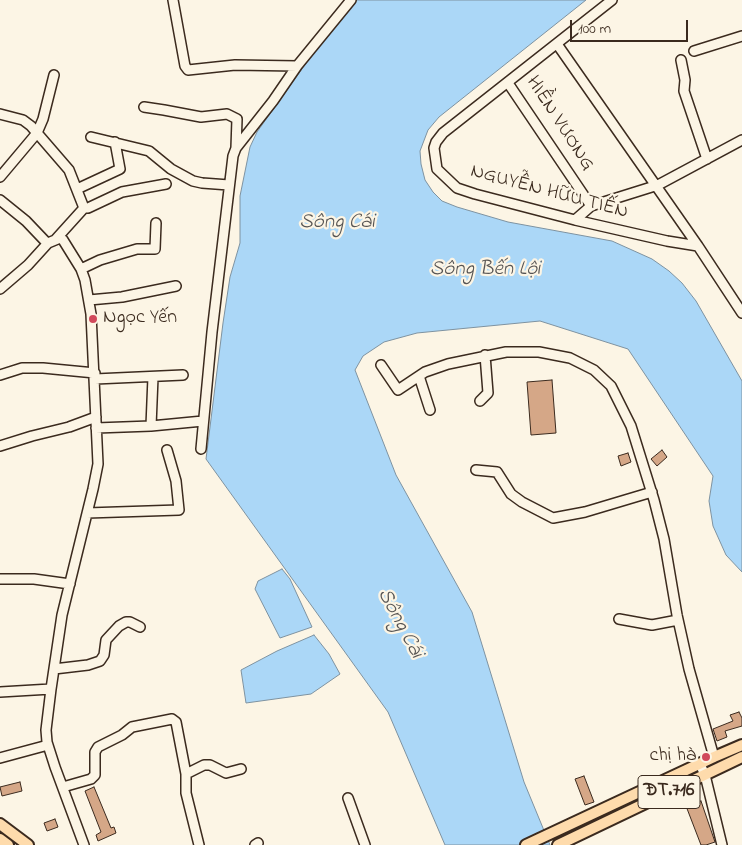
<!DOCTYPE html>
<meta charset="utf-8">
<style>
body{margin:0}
#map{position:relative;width:742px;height:845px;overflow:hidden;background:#fcf5e5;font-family:"Indie Flower",sans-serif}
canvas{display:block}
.scale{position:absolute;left:570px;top:20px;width:118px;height:22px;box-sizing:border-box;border:2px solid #3b2a1e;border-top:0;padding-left:6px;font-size:15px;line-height:18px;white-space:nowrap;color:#3b2a1e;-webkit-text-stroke:4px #fcf5e5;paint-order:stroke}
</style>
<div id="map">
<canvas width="742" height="845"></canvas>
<div class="scale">100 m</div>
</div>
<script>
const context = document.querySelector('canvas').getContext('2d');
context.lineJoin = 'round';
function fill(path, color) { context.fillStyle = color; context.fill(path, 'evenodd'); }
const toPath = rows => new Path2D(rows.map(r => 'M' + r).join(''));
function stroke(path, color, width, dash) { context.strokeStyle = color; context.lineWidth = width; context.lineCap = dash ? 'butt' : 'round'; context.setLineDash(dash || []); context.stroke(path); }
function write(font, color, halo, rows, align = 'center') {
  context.font = font + ' "Indie Flower",sans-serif'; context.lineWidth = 4.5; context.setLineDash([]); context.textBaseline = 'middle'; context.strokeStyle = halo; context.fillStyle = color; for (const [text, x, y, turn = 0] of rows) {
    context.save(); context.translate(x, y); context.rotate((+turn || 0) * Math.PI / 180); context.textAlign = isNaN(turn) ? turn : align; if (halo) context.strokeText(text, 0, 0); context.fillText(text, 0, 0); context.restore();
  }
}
const water = toPath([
 [355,0,586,0,439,117,428,130,420,151,421,164,425,180,433,192,442,201,457,207,508,222,612,241,652,259,669,271,682,283,696,301,742,381,742,572,726,555,713,526,709,501,713,476,628,349,540,321,417,333,384,342,363,356,355,370,396,475,472,612,524,782,550,845,445,845,388,712,206,459,223,323,230,277,240,243,240,196,250,147,257,132,339,17,355,0],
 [282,569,290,579,312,627,280,638,255,589,258,581,282,569],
 [314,635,329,654,340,674,311,694,246,703,241,670,277,651,314,635]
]);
const building = toPath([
 [552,380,556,433,531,435,527,382,552,380],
 [662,450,667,457,657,466,651,459,662,450],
 [628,453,631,462,621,466,618,456,628,453],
 [739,712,742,718,742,726,725,731,727,737,717,741,713,729,733,721,730,715,739,712],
 [584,776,594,802,585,805,575,779,584,776],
 [20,782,22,791,2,796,0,787,20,782],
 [94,787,111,828,114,827,116,833,98,841,96,835,101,832,85,791,94,787],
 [701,801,715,842,706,845,701,845,686,806,701,801],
 [55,819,58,827,47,831,44,823,55,819]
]);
const minor = toPath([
 [173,0,185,66,188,70,235,65,297,66],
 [612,0,443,133,436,142,434,148,437,169,457,188,475,194,575,220,667,241,698,246,742,313],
 [557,44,698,246],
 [694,51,742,36],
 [681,60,685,80,684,91,707,159],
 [508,83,591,206],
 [144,107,164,110,201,117,227,114,237,119,236,148],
 [0,114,23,120,31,126,69,170,84,208,88,208,122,192,166,184],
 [91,137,149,151,171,169,193,181,202,183,229,185],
 [0,177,37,133,43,119,54,75],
 [77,189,120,169,115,142],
 [0,200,26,221,46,242,48,243,60,238,63,240,81,269,85,280,91,314,98,464,93,489,62,615,51,689,46,730,47,742,55,767,84,845],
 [575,220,591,206,658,185,742,140],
 [56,239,84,208],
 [81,269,100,260,137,249,155,249,156,223],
 [0,289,28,265,48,243],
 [89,300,122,297,176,286],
 [381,365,398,390,425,372,448,364,506,352,539,352,570,358,594,370,611,386,631,426,654,500,664,539,677,615,689,669,714,757],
 [0,375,22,368,43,368,95,373],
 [419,376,430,410],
 [95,379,183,375],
 [480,401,488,393,485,355],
 [151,426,153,377],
 [96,428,151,426,203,421],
 [0,446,32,436,69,427,96,417],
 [201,449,212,332,233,156,236,148,273,101,297,66,351,0],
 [476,470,497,472,511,494,522,502,553,518,585,512,652,492],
 [87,513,179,510,176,481,167,450],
 [0,579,34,579,70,584],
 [619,619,652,625,678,620],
 [54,669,88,665,100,661,104,655,106,640,119,626,126,622,130,622,140,627],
 [0,692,51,689],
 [0,758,48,745],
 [700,764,705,775,722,845],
 [186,774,204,765,210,765,226,773,241,769],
 [63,787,91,779,95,775,95,752,98,747,122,735,132,727,172,719,176,722,186,774,186,793,199,845],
 [348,798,365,845],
 [255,845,258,843]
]);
const major = toPath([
 [0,824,28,845],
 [0,839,8,845],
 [526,845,714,757,742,745],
 [558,845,742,757]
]);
const markers = [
 [93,319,5,"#d1495b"],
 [706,757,5,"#d1495b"]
];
const shields = [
 [669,792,62]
];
const shieldNames = [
 ["ĐT.716",669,792]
];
const streetNames = [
 ["HIỀN VƯƠNG",559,124,57],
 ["NGUYỄN HỮU TIẾN",549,193,15]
];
const poiNames = [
 ["Ngọc Yến",103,319],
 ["chị hà",696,757,"right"]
];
const waterNames = [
 ["Sông Cái",337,224],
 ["Sông Bến Lội",485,271],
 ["Sông Cái",399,624,62]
];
fill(water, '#abd7f7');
stroke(water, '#7e92a0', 1);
fill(building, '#d5a787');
stroke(building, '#3b2a1e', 1);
stroke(minor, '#3b2a1e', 12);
stroke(major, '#3b2a1e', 14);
stroke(minor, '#fcf5e5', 9);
stroke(major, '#fedbac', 10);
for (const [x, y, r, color] of markers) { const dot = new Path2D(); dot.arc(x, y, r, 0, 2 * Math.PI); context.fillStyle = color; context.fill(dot); stroke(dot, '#fcf5e5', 2); }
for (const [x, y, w] of shields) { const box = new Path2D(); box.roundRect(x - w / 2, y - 16.5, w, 33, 4); context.fillStyle = '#fcf5e5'; context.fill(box); stroke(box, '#3b2a1e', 1); }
write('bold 19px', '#3b2a1e', null, shieldNames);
write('20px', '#3b2a1e', '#fcf5e5', streetNames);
write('20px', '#3b2a1e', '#fcf5e5', poiNames, 'left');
write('italic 21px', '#575554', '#fcf5e5', waterNames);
</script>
